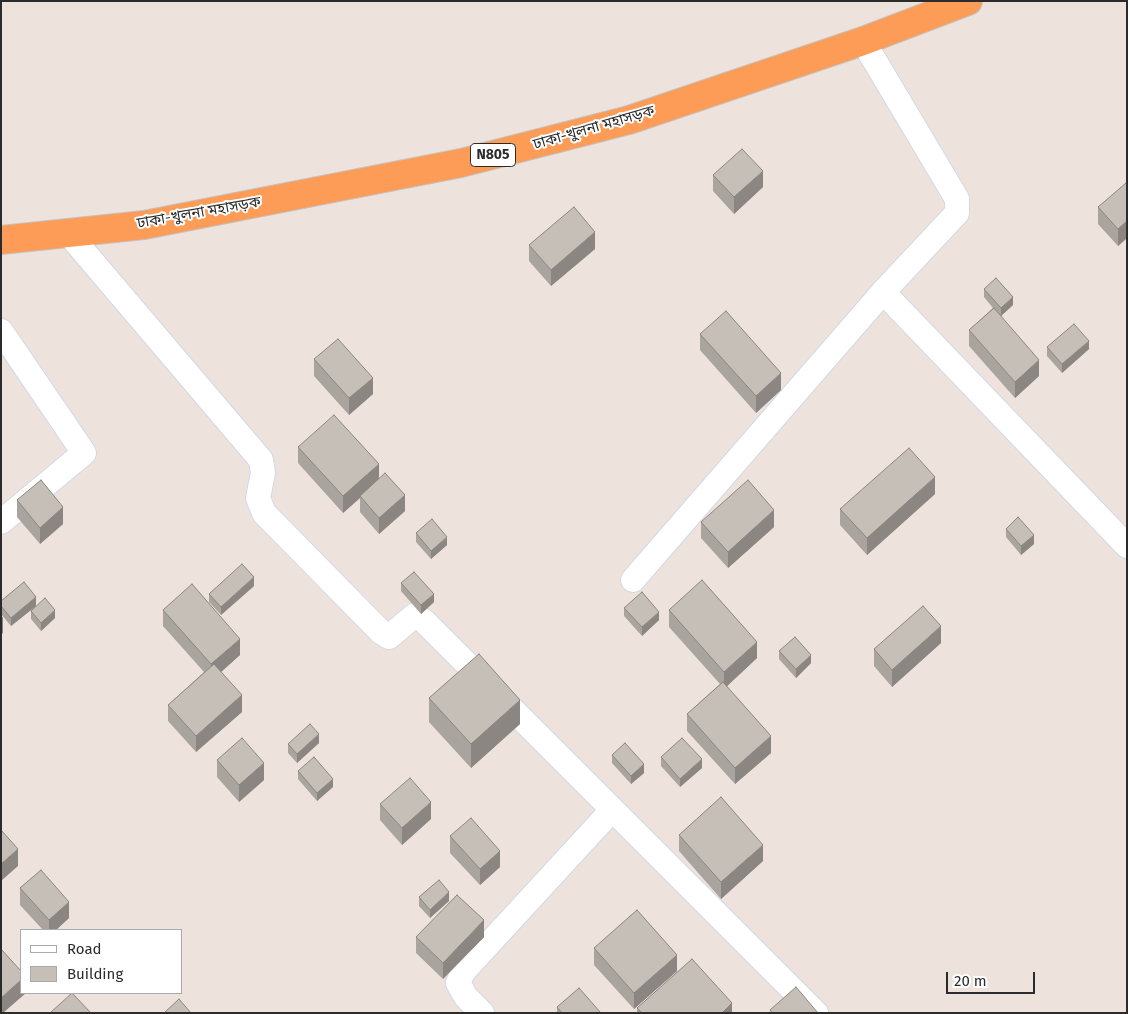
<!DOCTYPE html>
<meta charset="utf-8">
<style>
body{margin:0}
#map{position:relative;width:1128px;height:1014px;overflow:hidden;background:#eee3dc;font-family:"Fira Sans",sans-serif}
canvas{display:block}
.frame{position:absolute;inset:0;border:2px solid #2b2b2b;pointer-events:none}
.legend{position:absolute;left:20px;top:929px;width:162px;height:65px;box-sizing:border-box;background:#fff;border:1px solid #aaa;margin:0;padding:6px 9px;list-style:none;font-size:15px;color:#2b2b2b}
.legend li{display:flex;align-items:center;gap:10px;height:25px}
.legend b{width:25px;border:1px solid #aaa}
.scale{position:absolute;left:946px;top:972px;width:89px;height:22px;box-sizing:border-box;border:2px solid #2b2b2b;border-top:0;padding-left:6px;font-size:15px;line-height:18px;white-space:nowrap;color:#2b2b2b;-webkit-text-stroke:4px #fff;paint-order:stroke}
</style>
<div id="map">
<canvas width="1128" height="1014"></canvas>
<div class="frame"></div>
<ul class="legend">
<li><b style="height:6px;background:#fff"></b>Road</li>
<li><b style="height:14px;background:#c6bfb8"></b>Building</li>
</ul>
<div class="scale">20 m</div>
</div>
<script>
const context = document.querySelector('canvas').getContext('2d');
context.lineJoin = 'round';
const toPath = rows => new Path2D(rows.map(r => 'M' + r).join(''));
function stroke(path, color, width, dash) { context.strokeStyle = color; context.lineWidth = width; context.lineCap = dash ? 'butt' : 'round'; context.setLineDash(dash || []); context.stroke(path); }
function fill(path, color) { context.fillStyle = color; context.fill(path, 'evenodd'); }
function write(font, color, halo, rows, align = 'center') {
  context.font = font + ' "Fira Sans","Noto Sans Bengali",sans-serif'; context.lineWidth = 4; context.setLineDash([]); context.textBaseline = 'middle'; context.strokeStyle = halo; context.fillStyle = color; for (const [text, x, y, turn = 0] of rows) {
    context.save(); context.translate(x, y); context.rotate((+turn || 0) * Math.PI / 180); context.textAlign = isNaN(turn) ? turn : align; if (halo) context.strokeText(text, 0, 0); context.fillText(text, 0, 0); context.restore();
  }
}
const minor = toPath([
 [68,233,261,460,263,473,258,498,264,513,381,632,389,637,415,615,424,621,816,1013],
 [883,292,1127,546],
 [1,331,84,453,1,522],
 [633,580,883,292,957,213,957,199,863,41],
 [482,1013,466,997,458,983,463,972,612,810]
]);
const trunk = toPath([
 [1,240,144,225,461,163,629,120,863,41,968,1]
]);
const wall = toPath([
 [713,175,763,187,734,214,713,191],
 [1127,184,1127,238,1118,246,1098,224,1098,207],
 [529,245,595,249,551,286,529,261],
 [984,289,1013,305,1001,316,1039,376,1015,398,969,346,969,330,993,308,984,297],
 [700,334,781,390,756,413,700,350],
 [1047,347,1089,349,1062,373,1047,356],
 [314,359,373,394,349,415,314,376],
 [298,447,379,479,405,511,379,534,360,512,360,498,343,513,298,463],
 [935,494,867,555,840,525,840,509],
 [17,500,63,524,40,544,17,517],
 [701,522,774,527,728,568,701,538],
 [1006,529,1034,544,1021,555,1006,537],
 [416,533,447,545,431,559,416,542],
 [401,583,434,602,421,614,401,591],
 [254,586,221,615,209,602,209,594],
 [1,601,36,606,11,626,1,614],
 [624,608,659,620,642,636,624,616],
 [163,610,240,655,221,672,242,712,196,752,168,721,168,705,204,672,163,626],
 [669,610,757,658,727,686,771,753,735,784,687,731,687,714,720,684,669,627],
 [31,611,55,618,41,631,31,619],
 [941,643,892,687,874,666,874,649],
 [779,651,811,663,796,678,779,659],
 [429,698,520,724,471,768,429,722],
 [319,743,297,763,288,753,288,744],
 [612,755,644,773,631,784,612,763],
 [661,757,702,768,680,787,661,766],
 [217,760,264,780,239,802,217,777],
 [298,771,333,787,317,801,298,779],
 [380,804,431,819,402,845,380,820],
 [679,835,763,861,721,899,679,851],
 [450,836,500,867,480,885,450,853],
 [20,888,69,918,56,930,43,930,20,905],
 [419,897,449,901,430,918,419,906],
 [416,937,484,937,443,979,416,953],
 [594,948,677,971,634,1009,594,965],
 [557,1007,601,1013,557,1013],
 [637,1008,732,1013,637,1013]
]);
const shadedWall = toPath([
 [763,171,763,187,734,214,734,197],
 [1127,221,1127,238,1118,246,1118,229],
 [595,232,595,249,551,286,551,270],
 [1013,297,1013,305,1001,316,1001,308],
 [1089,341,1089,349,1062,373,1062,364],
 [1039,360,1039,376,1015,398,1015,382],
 [781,373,781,390,756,413,756,396],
 [373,378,373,394,349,415,349,398],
 [379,464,379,481,360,496,360,498,343,513,343,496],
 [935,477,935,494,867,555,867,538],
 [405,495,405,511,379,534,379,518],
 [63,507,63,524,40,544,40,528],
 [774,510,774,527,728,568,728,552],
 [1034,535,1034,544,1021,555,1021,546],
 [447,537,447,545,431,559,431,551],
 [254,577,254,586,221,615,221,607],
 [434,594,434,602,421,614,421,605],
 [36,597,36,606,11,626,11,618],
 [55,610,55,618,41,631,41,623],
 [659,612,659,620,642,636,642,627],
 [3,617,3,633,1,635,1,618],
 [941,626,941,643,892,687,892,670],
 [240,639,240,655,211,681,211,664],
 [757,642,757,658,724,689,724,672],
 [811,655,811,663,796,678,796,669],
 [242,695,242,712,196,752,196,736],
 [520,700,520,724,471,768,471,744],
 [319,734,319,743,297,763,297,754],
 [771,736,771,753,735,784,735,768],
 [702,759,702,768,680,787,680,779],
 [264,763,264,780,239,802,239,785],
 [644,764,644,773,631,784,631,776],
 [333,779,333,787,317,801,317,793],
 [431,802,431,819,402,845,402,828],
 [763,845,763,861,721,899,721,882],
 [18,849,18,866,1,881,1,864],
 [500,851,500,867,480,885,480,869],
 [449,892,449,901,430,918,430,910],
 [69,902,69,918,56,930,49,930,49,920],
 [484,920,484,937,443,979,443,963],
 [677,955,677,971,634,1009,634,993],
 [21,980,21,993,26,993,3,1013,1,1013,1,998],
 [732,1003,732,1013,722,1013]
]);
const building = toPath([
 [742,149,763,171,734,197,713,175,742,149],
 [1126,183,1127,184,1127,221,1118,229,1098,207,1126,183],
 [574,207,595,232,551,270,529,245,574,207],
 [996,278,1013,297,1001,308,984,289,996,278],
 [994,308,1039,360,1015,382,969,330,994,308],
 [726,311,781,373,756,396,700,334,726,311],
 [1074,324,1089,341,1062,364,1047,347,1074,324],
 [338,339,373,378,349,398,314,359,338,339],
 [334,415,379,464,343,496,298,447,334,415],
 [909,448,935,477,867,538,840,509,909,448],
 [385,473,405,495,379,518,360,496,385,473],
 [41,480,63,507,40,528,17,500,41,480],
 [748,480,774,510,728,552,701,522,748,480],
 [1018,517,1034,535,1021,546,1006,529,1018,517],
 [432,519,447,537,431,551,416,533,432,519],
 [242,564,254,577,221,607,209,594,242,564],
 [414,572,434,594,421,605,401,583,414,572],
 [702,580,757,642,724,672,669,610,702,580],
 [24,582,36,597,11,618,1,606,1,601,24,582],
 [192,584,240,639,211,664,163,610,192,584],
 [642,592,659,612,642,627,624,608,642,592],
 [45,598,55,610,41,623,31,611,45,598],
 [923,606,941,626,892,670,874,649,923,606],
 [795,637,811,655,796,669,779,651,795,637],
 [479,654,520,700,471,744,429,698,479,654],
 [214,664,242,695,196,736,168,705,214,664],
 [723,682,771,736,735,768,687,714,723,682],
 [310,724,319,734,297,754,288,744,310,724],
 [242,738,264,763,239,785,217,760,242,738],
 [682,738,702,759,680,779,661,757,682,738],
 [625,743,644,764,631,776,612,755,625,743],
 [314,757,333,779,317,793,298,771,314,757],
 [410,778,431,802,402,828,380,804,410,778],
 [721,797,763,845,721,882,679,835,721,797],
 [471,818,500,851,480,869,450,836,471,818],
 [1,830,18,849,1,864,1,830],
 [41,870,69,902,49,920,20,888,41,870],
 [439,880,449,892,430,910,419,897,439,880],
 [457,895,484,920,443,963,416,937,457,895],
 [637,910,677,955,634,993,594,948,637,910],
 [1,949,21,971,21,980,1,998,1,949],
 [692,959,732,1003,722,1013,642,1013,637,1008,692,959],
 [796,987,818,1013,772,1013,770,1010,796,987],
 [579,988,601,1013,562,1013,557,1007,579,988],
 [72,993,91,1013,50,1013,72,993],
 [179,999,191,1013,164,1013,179,999]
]);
const shields = [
 [493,155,45]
];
const shieldNames = [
 ["N805",493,155]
];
const streetNames = [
 ["ঢাকা-খুলনা মহাসড়ক",594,128,-16],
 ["ঢাকা-খুলনা মহাসড়ক",199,213,-10]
];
stroke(minor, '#d1d9e5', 26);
stroke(trunk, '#c4c4c4', 30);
stroke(minor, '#fff', 24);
stroke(trunk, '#fc9c56', 28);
fill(wall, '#aaa49e');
fill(shadedWall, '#8b8681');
fill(building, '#c6bfb8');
stroke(building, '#8b8681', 1);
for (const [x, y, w] of shields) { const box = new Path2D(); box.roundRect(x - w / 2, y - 11.5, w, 23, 4); context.fillStyle = '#fff'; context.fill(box); stroke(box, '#2b2b2b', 1); }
write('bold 14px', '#2b2b2b', null, shieldNames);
write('15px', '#2b2b2b', '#fff', streetNames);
</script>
